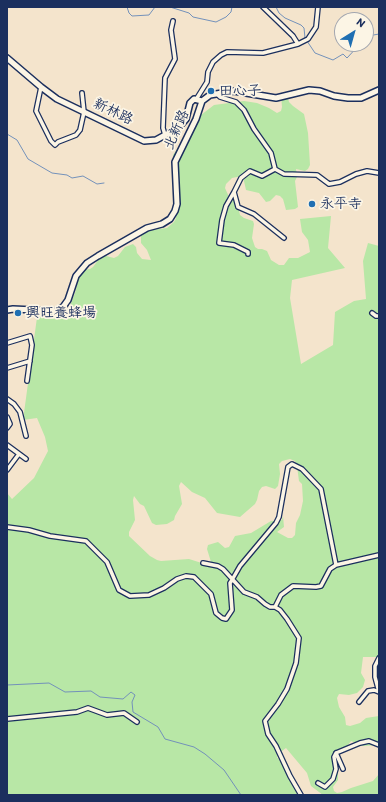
<!DOCTYPE html>
<meta charset="utf-8">
<style>
body{margin:0}
#map{position:relative;width:386px;height:802px;overflow:hidden;background:#f4e4cc;font-family:Itim,sans-serif}
canvas{display:block}
.frame{position:absolute;inset:0;border:8px solid #1b2f5e;pointer-events:none}
.north{position:absolute;left:334px;top:12px;width:40px;height:40px;box-sizing:border-box;background:#fcf5e5;border:1px solid #a2a6af;border-radius:50%;rotate:37deg;font-size:11px;font-weight:700;line-height:16px;text-align:center;color:#1b2f5e}
.north::after{content:'';display:block;margin:auto;width:14px;height:18px;background:#1f6fb2;clip-path:polygon(50% 0,100% 100%,50% 72%,0 100%)}
</style>
<div id="map">
<canvas width="386" height="802"></canvas>
<div class="frame"></div>
<div class="north">N</div>
</div>
<script>
const context = document.querySelector('canvas').getContext('2d');
context.lineJoin = 'round';
function fill(path, color) { context.fillStyle = color; context.fill(path, 'evenodd'); }
const toPath = rows => new Path2D(rows.map(r => 'M' + r).join(''));
function stroke(path, color, width, dash) { context.strokeStyle = color; context.lineWidth = width; context.lineCap = dash ? 'butt' : 'round'; context.setLineDash(dash || []); context.stroke(path); }
function write(font, color, halo, rows, align = 'center') {
  context.font = font + ' Itim,"LXGW WenKai TC",sans-serif'; context.lineWidth = 3.5; context.setLineDash([]); context.textBaseline = 'middle'; context.strokeStyle = halo; context.fillStyle = color; for (const [text, x, y, turn = 0] of rows) {
    context.save(); context.translate(x, y); context.rotate((+turn || 0) * Math.PI / 180); context.textAlign = isNaN(turn) ? turn : align; if (halo) context.strokeText(text, 0, 0); context.fillText(text, 0, 0); context.restore();
  }
}
const green = toPath([
 [284,92,287,94,289,102,293,106,304,114,308,133,310,165,308,169,305,171,296,169,297,177,295,181,298,207,295,209,286,210,283,199,280,196,276,195,270,201,266,202,259,193,246,190,244,181,242,176,232,178,226,184,225,188,229,197,237,202,240,215,244,218,253,221,254,224,252,238,255,247,258,249,262,249,267,251,271,260,279,265,284,265,289,258,298,258,310,252,308,240,302,232,300,219,331,216,328,248,345,268,292,280,290,298,301,364,333,345,335,312,354,301,366,299,363,261,368,243,379,246,379,295,378,299,379,300,379,657,363,657,361,673,365,680,363,687,357,693,349,695,339,694,337,698,339,707,345,717,346,725,350,726,360,723,366,718,379,716,379,745,363,746,351,741,346,748,337,757,336,761,338,771,338,780,333,787,334,791,337,793,342,792,351,788,373,781,379,774,379,795,323,795,311,786,307,773,286,748,279,753,277,757,294,778,299,795,7,795,7,493,12,499,34,478,48,451,45,437,37,418,23,420,38,310,58,317,69,308,75,293,80,273,82,270,90,269,93,267,102,255,114,258,118,256,125,247,133,244,136,247,137,253,142,259,151,260,147,250,141,243,141,235,143,231,167,228,174,222,176,218,177,175,173,155,201,115,214,105,244,101,257,103,269,108,277,113,281,111,282,107,281,95],
 [290,459,295,461,297,466,299,481,302,484,303,501,300,515,296,523,295,535,292,538,288,538,277,532,284,527,283,516,282,520,271,521,251,533,235,536,229,547,225,548,218,542,208,545,207,549,211,562,208,565,189,559,161,561,157,560,150,556,129,536,129,532,135,520,133,500,134,496,140,504,144,506,152,523,156,525,167,524,174,520,175,516,182,504,179,486,181,482,192,492,205,498,217,513,240,517,255,504,257,500,259,491,262,487,266,486,275,489,278,486,280,474,279,464,282,461]
]);
const stream = toPath([
 [127,7,129,13,132,16,149,15,155,7],
 [170,7,189,13,193,17,216,22,226,17,231,12,232,7],
 [276,7,279,13,285,18,301,25,304,28,305,38],
 [366,38,368,36,379,34],
 [307,41,315,53,333,60,343,54,347,58,360,44],
 [7,122,7,132],
 [7,134,17,140,28,159,52,173,67,175,72,178,83,176,97,184,104,183],
 [7,685,49,683,65,692,91,691,100,697,123,699,131,692,135,695,132,702,133,712,158,727,165,739,194,747,205,754,224,770,241,795]
]);
const street = toPath([
 [263,7,293,36,298,44],
 [41,87,36,111,51,141,55,145,58,142,76,135,80,130,84,112,82,93],
 [217,94,220,97,236,102,244,110,254,129,271,153,275,169,284,174,317,175,329,184,340,182,356,174,367,171,379,173],
 [197,98,207,82,208,72,213,62,221,55,227,52,263,53,298,44,308,39,316,27,318,7],
 [165,135,163,128,165,78,175,59,171,30,173,21],
 [275,169,262,176,250,171,241,178,234,192,238,207,254,214,284,238],
 [234,192,226,206,222,220,219,243,234,245,248,252,248,254],
 [372,313,376,316,379,316],
 [7,343,30,336,32,345,27,381],
 [7,368,30,361],
 [7,399,14,404,20,412,26,436],
 [7,417,10,424,7,428],
 [7,445,26,459],
 [7,470,19,454],
 [7,527,29,530,50,536,86,541,107,562,119,590,130,596,149,595,164,588,177,579,186,576,194,577,211,594,216,613,222,618,226,619,232,610,230,583,232,580,240,566,276,523,279,517,288,467,292,464,302,469,321,489,336,565],
 [203,563,218,566,223,569,244,592,257,597,265,604,270,607,275,607,280,610,287,619,299,638,296,663,287,689,278,704,265,721,268,734,276,746,290,776,301,795],
 [275,607,281,595,293,586,316,587,321,586,330,569,336,565,379,555],
 [379,658,375,666,375,677,379,692],
 [359,702,368,691,374,690,379,692],
 [7,719,77,712,88,708,107,715,124,713,137,722],
 [343,769,336,753,360,743,369,741,379,745],
 [318,783,325,787,333,779,336,769,334,757,336,753]
]);
const secondary = toPath([
 [7,58,41,87,57,99,144,141,156,140,178,128,186,119,190,103,194,99,202,101],
 [7,310,13,309,55,311,63,307,68,300,76,276,87,263,98,256,147,228,162,224,170,219,175,211,177,204,175,162,196,119,202,101,210,95,234,91,276,98,309,90,320,91,334,96,348,98,361,98,379,90]
]);
const markers = [
 [211,91,4,"#1f6fb2"],
 [312,204,4,"#1f6fb2"],
 [18,313,4,"#1f6fb2"]
];
const poiNames = [
 ["田心子",219,91],
 ["永平寺",320,204],
 ["興旺養蜂場",26,313]
];
const streetNames = [
 ["新林路",113,112,26],
 ["北新路",177,130,-66]
];
fill(green, '#b8e7a6');
stroke(stream, '#7391ba', 1);
stroke(street, '#1b2f5e', 6);
stroke(secondary, '#1b2f5e', 8);
stroke(street, '#fcf5e5', 3.5);
stroke(secondary, '#fcf5e5', 5);
for (const [x, y, r, color] of markers) { const dot = new Path2D(); dot.arc(x, y, r, 0, 2 * Math.PI); context.fillStyle = color; context.fill(dot); stroke(dot, '#fcf5e5', 1.5); }
write('14px', '#1b2f5e', '#fcf5e5', poiNames, 'left');
write('14px', '#1b2f5e', '#fcf5e5', streetNames);
</script>
